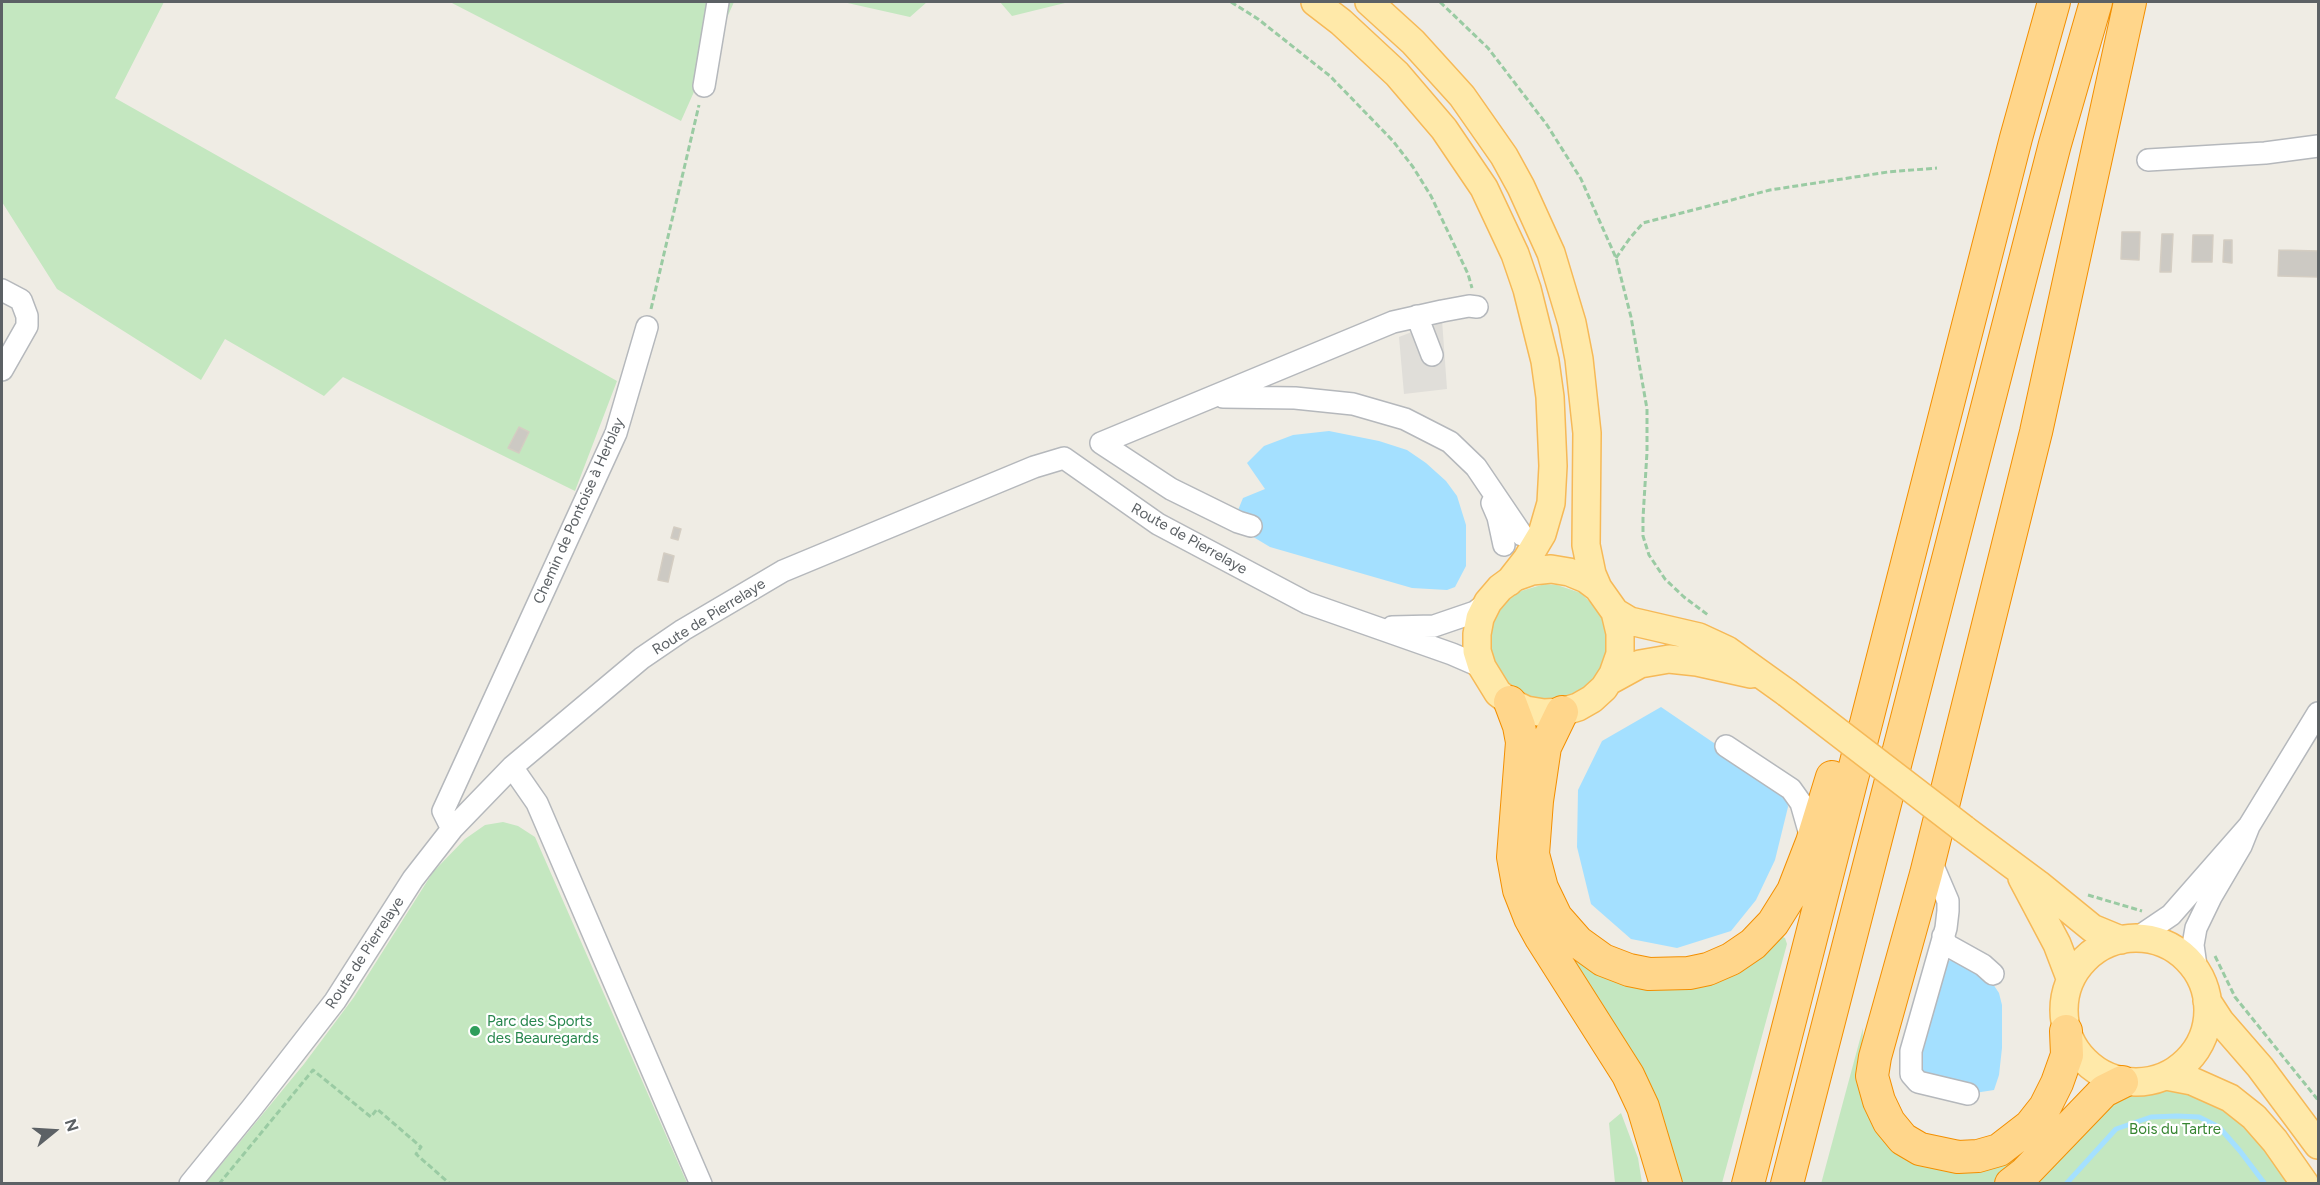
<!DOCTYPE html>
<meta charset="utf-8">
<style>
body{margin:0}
#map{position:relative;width:2320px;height:1185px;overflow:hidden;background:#efece4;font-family:Figtree,sans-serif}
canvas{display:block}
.frame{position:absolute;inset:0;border:3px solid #5c6165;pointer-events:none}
.north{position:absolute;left:24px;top:1101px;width:60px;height:60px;-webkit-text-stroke:4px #fff;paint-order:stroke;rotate:72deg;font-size:16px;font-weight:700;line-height:24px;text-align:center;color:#5c6165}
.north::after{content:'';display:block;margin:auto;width:21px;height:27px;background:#5c6165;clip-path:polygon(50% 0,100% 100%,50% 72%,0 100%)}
</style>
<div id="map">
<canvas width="2320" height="1185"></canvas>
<div class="frame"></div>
<div class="north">N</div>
</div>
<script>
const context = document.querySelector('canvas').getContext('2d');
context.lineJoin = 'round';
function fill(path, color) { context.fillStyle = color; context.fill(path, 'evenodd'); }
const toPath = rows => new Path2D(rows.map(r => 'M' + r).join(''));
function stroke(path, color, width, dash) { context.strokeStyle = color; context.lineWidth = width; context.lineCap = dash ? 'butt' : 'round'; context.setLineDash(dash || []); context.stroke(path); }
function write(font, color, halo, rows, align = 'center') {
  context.font = font + ' Figtree,sans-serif'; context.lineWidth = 4.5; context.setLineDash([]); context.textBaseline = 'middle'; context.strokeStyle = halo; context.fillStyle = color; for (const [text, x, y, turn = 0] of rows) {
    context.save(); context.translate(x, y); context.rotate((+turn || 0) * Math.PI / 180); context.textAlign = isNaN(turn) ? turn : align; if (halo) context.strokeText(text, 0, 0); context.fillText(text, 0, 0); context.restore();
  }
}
const industrial = toPath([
 [1442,320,1447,389,1404,394,1399,337]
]);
const green = toPath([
 [2,2,164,2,115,98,617,381,575,491,343,377,324,396,225,339,201,380,57,289,2,202],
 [450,2,734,2,681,121],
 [843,2,927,2,910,17],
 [1000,2,1069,2,1012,16],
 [1545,584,1557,585,1581,593,1599,611,1608,634,1607,659,1587,691,1540,704,1507,688,1489,655,1490,630,1501,607,1510,598,1521,591],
 [503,822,518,826,535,837,687,1183,206,1183,304,1064,354,997,433,872,465,839,485,825],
 [1533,895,1638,984,1779,935,1785,938,1787,944,1722,1183,1679,1183],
 [1863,1028,1862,1055,1893,1144,2039,1139,1993,1183,1821,1184],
 [2159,1080,2225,1095,2306,1184,2011,1184,2134,1085],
 [1621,1113,1638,1158,1642,1183,1615,1183,1609,1123]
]);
const water = toPath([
 [1329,431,1379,441,1407,450,1426,463,1446,481,1457,496,1466,525,1466,566,1455,587,1447,590,1412,588,1270,547,1250,535,1236,515,1243,498,1265,489,1247,463,1264,446,1293,435],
 [1661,707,1786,792,1788,807,1775,860,1756,900,1731,931,1677,948,1631,939,1591,904,1577,847,1578,790,1602,741],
 [1962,957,1989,978,1999,993,2002,1005,2002,1048,1999,1075,1994,1090,1968,1094,1918,1082,1910,1064,1935,965]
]);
const stream = toPath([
 [2066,1184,2116,1129,2151,1117,2177,1116,2199,1117,2219,1127,2240,1151,2265,1184]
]);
const building = toPath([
 [2122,232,2140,232,2139,260,2121,259,2122,232],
 [2162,234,2173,234,2171,272,2160,272,2162,234],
 [2193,235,2213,235,2212,262,2192,262,2193,235],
 [2224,240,2232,240,2232,263,2223,262,2224,240],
 [2279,250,2318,251,2318,277,2278,276,2279,250],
 [519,427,529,432,519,453,508,448,519,427],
 [674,527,681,529,678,540,671,538,674,527],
 [664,553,674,556,668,582,658,580,664,553]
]);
const path = toPath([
 [1231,2,1258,19,1330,76,1393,141,1413,167,1431,196,1468,274,1472,288],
 [1440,2,1488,48,1547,125,1581,179,1616,258,1631,317,1647,409,1647,452,1643,518,1643,536,1649,555,1665,579,1684,597,1708,615],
 [1616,258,1630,238,1643,223,1770,190,1888,172,1937,168],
 [651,309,699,105],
 [2088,895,2142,911],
 [2215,956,2235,997,2318,1100],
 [219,1184,313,1070,371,1117,377,1109,421,1147,416,1154,450,1184]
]);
const minor = toPath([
 [704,86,718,2],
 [2148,160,2265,153,2318,146],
 [2,290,21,300,27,316,27,326,2,370],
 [1417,316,1432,355],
 [1223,397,1295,398,1353,404,1405,419,1450,442,1476,467,1522,535],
 [1101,443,1393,322,1442,311,1469,306,1477,307],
 [1101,443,1171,489,1238,522,1251,526],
 [1492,503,1498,517,1504,545],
 [1392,627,1434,626,1475,612,1488,602],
 [1726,746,1791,789,1801,803,1811,838],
 [512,767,537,803,701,1184],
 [2249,826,2318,713],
 [452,829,443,811,616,433,647,327],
 [1930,859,1948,901,1948,911,1946,928,1911,1051,1911,1074,1918,1082,1968,1094],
 [1943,936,1947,945,1983,965,1993,974],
 [2137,938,2171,915,2249,826,2241,846,2211,897,2196,928,2193,945,2197,973],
 [190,1184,251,1109,335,1001,413,879,452,829,512,767,642,658,683,630,783,571,1034,467,1064,458,1158,524,1307,603,1452,654,1482,667]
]);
const major = toPath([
 [1315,2,1341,22,1397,74,1444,129,1484,188,1515,254,1527,289,1545,361,1550,397,1553,466,1551,503,1542,534,1527,559,1509,582],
 [1369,2,1413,42,1462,96,1504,156,1521,187,1551,253,1572,323,1579,359,1587,433,1586,545,1592,574,1598,588,1615,612,1620,633,1620,654,1613,674,1604,688,1592,699,1578,707,1562,712,1544,713,1526,710,1510,702,1498,693,1482,667,1477,651,1477,634,1480,618,1488,602,1500,588,1515,577,1532,571,1551,569,1569,572,1586,579,1598,588],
 [1615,612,1630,621,1699,637,1727,650,1787,693],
 [1609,681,1640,664,1669,659,1697,662,1751,674],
 [1964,829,2038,884,2092,928,2121,940],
 [2022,878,2057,944,2070,978],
 '2064 1010a72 72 0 1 1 144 0a72 72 0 1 1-144 0Z',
 [2207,1001,2220,1021,2260,1067,2318,1145],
 [2166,1076,2192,1081,2230,1098,2254,1117,2275,1141,2305,1184]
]);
const highway = toPath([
 [1510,702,1519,726,1522,742,1513,857,1519,890,1530,918,1541,938,1628,1075,1643,1107,1666,1184],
 [1562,712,1545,747,1537,801,1533,854,1542,888,1556,917,1578,942,1603,960,1629,970,1649,974,1689,973,1708,969,1731,959,1753,944,1773,923,1793,891,1812,842,1832,777],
 [2066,1031,2067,1055,2057,1083,2045,1107,2030,1126,1999,1150,1978,1156,1958,1157,1920,1149,1903,1139,1889,1122,1879,1101,1872,1076,1875,1057,1926,874,2036,432,2130,2],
 [1748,1184,2016,138,2054,2],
 [1787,1184,2055,144,2096,2],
 [2011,1184,2024,1174,2104,1091,2122,1082]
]);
const majorBridge = toPath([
 [1787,693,1964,829]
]);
const markers = [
 [475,1031,6,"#2e9e5b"]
];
const streetNames = [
 ["Chemin de Pontoise à Herblay",579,511,-66],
 ["Route de Pierrelaye",1189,539,29],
 ["Route de Pierrelaye",709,617,-32],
 ["Route de Pierrelaye",365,953,-57]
];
const leisureNames = [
 ["Parc des Sports",487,1022],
 ["des Beauregards",487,1039]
];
const parkNames = [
 ["Bois du Tartre",2175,1130]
];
fill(industrial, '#e0ded9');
fill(green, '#c4e7c0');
fill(water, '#a4e0ff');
stroke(stream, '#a4e0ff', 5);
fill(building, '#ccc9c3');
stroke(building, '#d4cdc2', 1.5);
stroke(minor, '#b5b8bc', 24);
stroke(major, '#f6b957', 30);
stroke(highway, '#f38f00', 34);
stroke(path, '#9acba3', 3, [6, 3]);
stroke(minor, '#fff', 21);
stroke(major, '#ffe9a9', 27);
stroke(highway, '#ffd68b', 32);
stroke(majorBridge, '#f6b957', 30, []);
stroke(majorBridge, '#ffe9a9', 27);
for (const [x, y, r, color] of markers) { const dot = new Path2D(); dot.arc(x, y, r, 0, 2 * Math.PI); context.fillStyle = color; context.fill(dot); stroke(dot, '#fff', 2); }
write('15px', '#5c6165', '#fff', streetNames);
write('15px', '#27864d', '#fff', leisureNames, 'left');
write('15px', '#378632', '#fff', parkNames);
</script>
